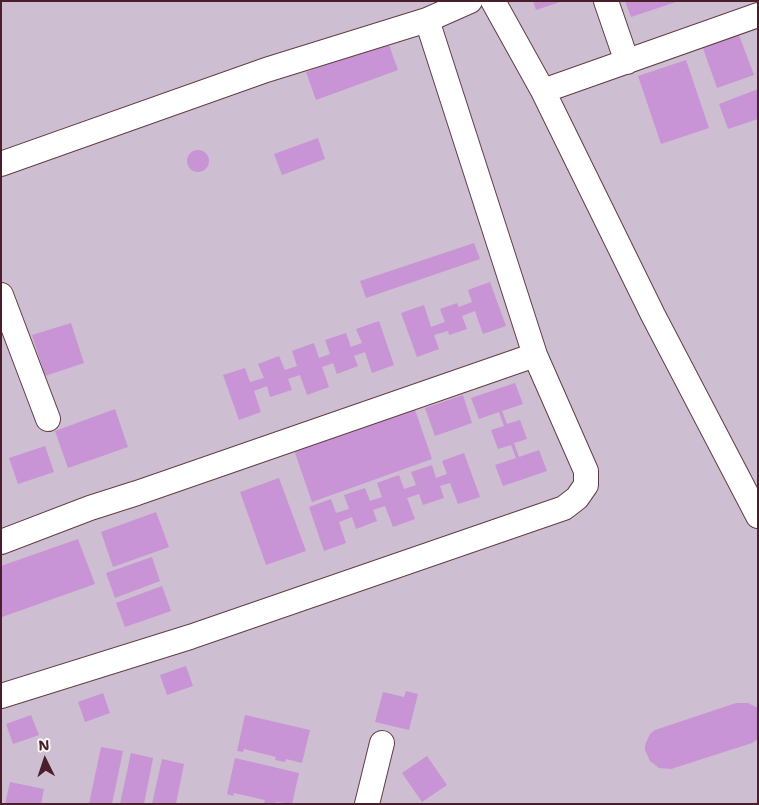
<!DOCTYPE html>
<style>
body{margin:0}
#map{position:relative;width:759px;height:805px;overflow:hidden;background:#f3e7d4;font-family:"Shantell Sans",sans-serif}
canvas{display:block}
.frame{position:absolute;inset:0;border:2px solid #4a1f2b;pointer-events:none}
.north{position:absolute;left:20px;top:735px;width:50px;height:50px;-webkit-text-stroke:4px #f6f6f2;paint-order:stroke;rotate:356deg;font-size:14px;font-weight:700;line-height:20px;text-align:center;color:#4a1f2b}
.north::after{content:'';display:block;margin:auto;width:18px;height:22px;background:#4a1f2b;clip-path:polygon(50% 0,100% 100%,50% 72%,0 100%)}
</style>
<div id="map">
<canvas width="759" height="805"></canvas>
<div class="frame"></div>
<div class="north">N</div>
</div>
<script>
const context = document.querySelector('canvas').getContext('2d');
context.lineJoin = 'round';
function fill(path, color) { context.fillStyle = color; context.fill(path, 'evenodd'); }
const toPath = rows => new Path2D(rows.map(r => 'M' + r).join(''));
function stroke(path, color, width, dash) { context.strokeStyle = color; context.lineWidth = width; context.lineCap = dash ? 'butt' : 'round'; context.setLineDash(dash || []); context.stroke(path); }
const industrial = toPath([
 [1,1,758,1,758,804,1,804]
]);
const building = toPath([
 [533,1,560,1,560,2,536,10],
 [625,1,676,1,676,2,631,17],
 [739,35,754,75,717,88,703,48],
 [388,42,398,70,316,100,306,72],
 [686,60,709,128,661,144,638,76],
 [758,89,758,119,728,129,719,104],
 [318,138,325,159,282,175,274,154],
 '187 161a11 11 0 1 1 22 0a11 11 0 1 1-22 0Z',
 [474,243,480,259,366,298,360,281],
 [490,282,506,326,483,334,475,311,462,316,467,329,449,335,448,331,434,335,439,349,417,357,401,313,424,305,431,327,445,322,440,309,457,303,459,307,472,302,468,290],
 [379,321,394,365,372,373,365,352,354,356,358,366,337,374,333,363,322,367,329,387,307,395,300,375,288,379,292,390,270,397,267,386,254,391,261,412,239,420,223,375,245,368,250,382,264,378,258,364,279,356,285,370,297,366,292,351,314,343,319,358,330,354,325,340,346,333,351,347,362,343,356,329],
 [71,323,84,363,45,376,32,335],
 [515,383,523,404,502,411,507,424,520,420,527,439,514,443,519,457,539,450,547,471,503,486,495,465,516,458,511,445,498,449,491,430,504,426,499,412,479,419,471,398],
 [463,395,472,423,435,436,425,408],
 [414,407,432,459,312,502,294,450],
 [115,409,128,447,68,468,55,431],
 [45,446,54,472,18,484,9,458],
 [464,453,480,497,458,504,450,483,440,486,444,498,423,505,419,494,407,498,415,519,393,527,385,506,373,510,377,521,356,529,352,517,339,522,346,543,324,551,309,507,331,499,336,513,349,509,344,495,365,488,370,501,382,497,377,483,399,475,404,489,416,485,411,472,432,465,436,478,447,474,442,461],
 [279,478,306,551,266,565,240,492],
 [156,512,169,547,113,567,101,532],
 [78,539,95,584,2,617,1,566],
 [152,557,160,581,115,598,106,573],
 [162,586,171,611,125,627,116,603],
 [186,666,193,686,167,695,160,675],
 [406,691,418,694,409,730,375,722,383,692,404,697],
 [103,693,110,713,85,722,78,702],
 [736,703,748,703,758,708,758,739,752,743,671,769,659,768,650,761,645,750,645,745,650,734,655,730],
 [31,715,39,735,13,744,6,724],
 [245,715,310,730,302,763,286,759,285,762,275,760,276,757,244,749,243,752,237,751],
 [101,747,123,751,112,804,89,804],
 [131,753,153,758,144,804,120,804],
 [427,756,447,785,422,802,402,773],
 [235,758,299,773,292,804,276,802,275,804,267,804,264,803,265,800,234,793,233,796,227,794],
 [162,759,184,764,176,804,152,804],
 [10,782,44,789,41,804,5,804]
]);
const minor = toPath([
 [493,1,543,91,653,315,758,516],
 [606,1,627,62],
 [543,91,758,15],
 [1,164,266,70,427,20,470,1],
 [1,295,48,419],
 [1,542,90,508,137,493,535,355],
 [1,696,190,637,564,508,577,498,586,485,586,471,535,355,427,20],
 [367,804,382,743]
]);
fill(industrial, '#cebed1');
fill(building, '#c894d5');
stroke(minor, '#633d44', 26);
stroke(minor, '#fff', 24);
</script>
